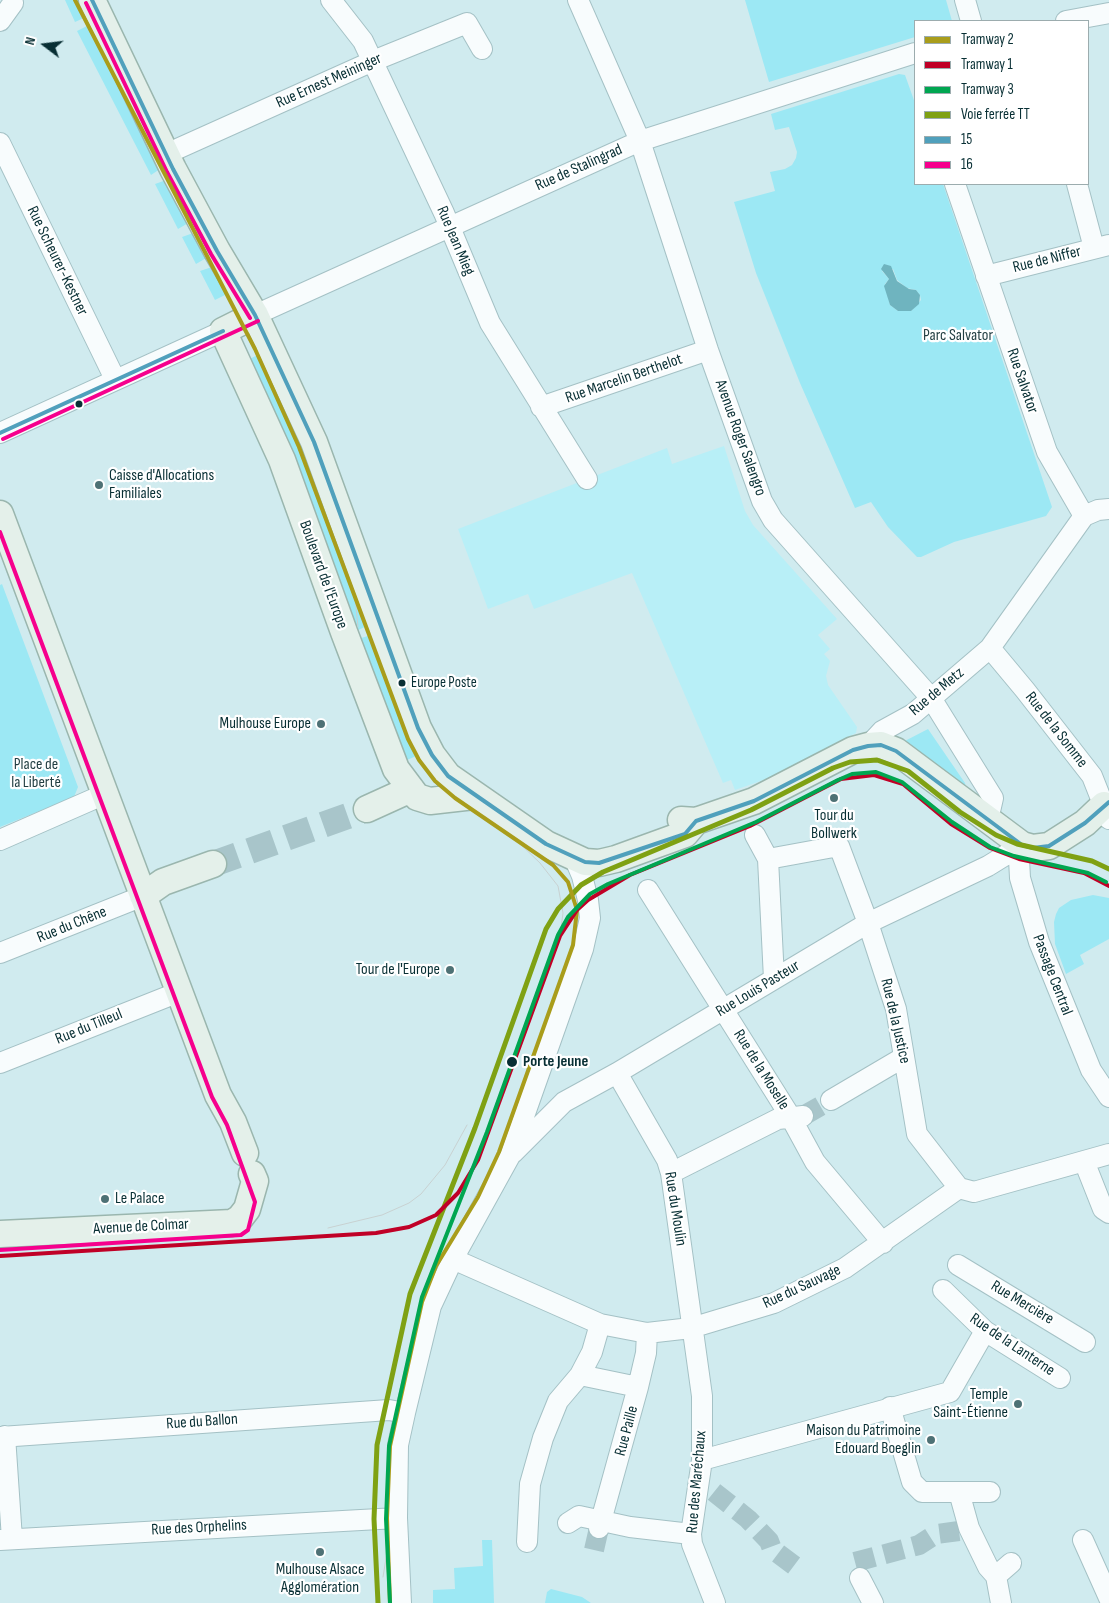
<!DOCTYPE html>
<meta charset="utf-8">
<style>
body{margin:0}
#map{position:relative;width:1109px;height:1603px;overflow:hidden;background:#d0ebef;font-family:"Sofia Sans Condensed",sans-serif}
canvas{display:block}
.legend{position:absolute;left:914px;top:20px;width:175px;height:165px;box-sizing:border-box;background:#fff;border:1px solid #9cacae;margin:0;padding:6px 9px;list-style:none;font-size:15px;color:#082f34}
.legend li{display:flex;align-items:center;gap:10px;height:25px}
.legend b{width:25px;border:1px solid #9cacae}
.north{position:absolute;left:20px;top:20px;width:50px;height:50px;-webkit-text-stroke:4px #fff;paint-order:stroke;rotate:285deg;font-size:14px;font-weight:700;line-height:20px;text-align:center;color:#082f34}
.north::after{content:'';display:block;margin:auto;width:18px;height:22px;background:#082f34;clip-path:polygon(50% 0,100% 100%,50% 72%,0 100%)}
</style>
<div id="map">
<canvas width="1109" height="1603"></canvas>
<ul class="legend">
<li><b style="height:6px;background:#a99d1b"></b>Tramway 2</li>
<li><b style="height:6px;background:#c00027"></b>Tramway 1</li>
<li><b style="height:6px;background:#00a651"></b>Tramway 3</li>
<li><b style="height:6px;background:#7fa113"></b>Voie ferrée TT</li>
<li><b style="height:6px;background:#50a0bc"></b>15</li>
<li><b style="height:6px;background:#f6008d"></b>16</li>
</ul>
<div class="north">N</div>
</div>
<script>
const context = document.querySelector('canvas').getContext('2d');
context.lineJoin = 'round';
function fill(path, color) { context.fillStyle = color; context.fill(path, 'evenodd'); }
const toPath = rows => new Path2D(rows.map(r => 'M' + r).join(''));
function stroke(path, color, width, dash) { context.strokeStyle = color; context.lineWidth = width; context.lineCap = dash ? 'butt' : 'round'; context.setLineDash(dash || []); context.stroke(path); }
function write(font, color, halo, rows, align = 'center') {
  context.font = font + ' "Sofia Sans Condensed",sans-serif'; context.lineWidth = 4.5; context.setLineDash([]); context.textBaseline = 'middle'; context.strokeStyle = halo; context.fillStyle = color; for (const [text, x, y, turn = 0] of rows) {
    context.save(); context.translate(x, y); context.rotate((+turn || 0) * Math.PI / 180); context.textAlign = isNaN(turn) ? turn : align; if (halo) context.strokeText(text, 0, 0); context.fillText(text, 0, 0); context.restore();
  }
}
const built = toPath([
 [724,446,745,511,753,525,837,619,818,635,830,649,824,654,830,661,826,676,828,685,857,727,856,733,775,776,735,790,731,780,723,783,632,573,534,609,528,594,488,609,458,529,667,448,672,464]
]);
const green = toPath([
 [65,0,78,0,86,17,75,22],
 [745,0,946,0,952,21,915,21,915,37,769,82],
 [95,22,163,167,151,175,77,31],
 [899,74,905,75,915,103,915,184,943,184,1052,507,1046,516,954,542,921,557,917,557,888,527,871,502,855,508,800,383,756,273,734,202,775,191,770,172,785,169,792,165,796,158,797,152,789,127,775,130,771,114],
 [893,269,897,280,907,288,916,290,920,295,921,300,911,311,898,311,890,305,885,284,889,279,882,271],
 [169,179,190,222,178,229,155,184],
 [196,232,208,257,196,264,182,237],
 [209,268,215,268,231,292,215,300,200,271],
 [262,353,284,396,371,624,354,632,241,363],
 [2,584,78,787,74,797,0,827,0,585],
 [374,634,423,753,398,764,352,641],
 [928,729,965,783,966,788,901,743],
 [1093,895,1109,898,1109,939,1080,955,1084,964,1066,974,1055,944,1054,922,1056,914,1059,908,1071,900],
 [482,1540,492,1540,494,1603,433,1603,433,1590,455,1589,454,1568,483,1566],
 [551,1589,582,1597,591,1603,545,1603,547,1592]
]);
const water = toPath([
 [884,264,891,266,897,281,909,289,916,290,920,295,919,304,911,311,898,311,890,305,884,286,889,279,881,269]
]);
const minorTunnel = toPath([
 [803,1116,831,1100],
 [714,1492,748,1519,769,1541,772,1549,800,1570],
 [594,1550,599,1528],
 [855,1562,919,1545,936,1534,959,1531]
]);
const majorTunnel = toPath([
 [213,864,367,809]
]);
const minor = toPath([
 [331,0,363,41,444,213,490,323,587,479],
 [578,0,640,141,708,350,762,501,773,520,931,698,993,798,988,820],
 [965,0,971,21],
 [0,21,13,3],
 [1066,21,1109,13],
 [0,143,115,379],
 [166,154,373,61,467,23,482,49],
 [955,184,1047,452,1084,516],
 [1077,184,1094,248],
 [986,276,1109,245],
 [255,315,640,141,915,53],
 [541,407,708,350],
 [0,433,223,331],
 [990,648,1025,690,1092,776,1109,819],
 [868,746,882,731,913,714,990,648,1084,516,1098,510,1109,509],
 [755,835,768,859,774,979],
 [0,840,105,794],
 [1022,845,1019,859,1020,878,1039,942,1091,1070,1109,1097],
 [768,859,839,846,868,923,896,1009,917,1134,959,1188,974,1192,1109,1154],
 [648,890,790,1116,815,1162,883,1243],
 [0,953,143,896],
 [0,1063,179,992],
 [617,1073,667,1160,671,1173,702,1396,702,1460,691,1534,692,1544,715,1603],
 [831,1100,904,1057],
 [513,1153,564,1102,617,1073,868,923,988,866,1022,845],
 [1084,1161,1103,1209,1109,1213],
 [671,1173,778,1119,803,1116],
 [453,1259,600,1324,647,1333,691,1328,774,1303,845,1268,959,1188],
 [958,1265,1085,1342],
 [943,1290,985,1331,1060,1378],
 [580,1375,638,1387],
 [890,1407,912,1482,922,1492,959,1492,969,1528,988,1567,996,1576,1001,1603],
 [5,1436,12,1539],
 [0,1437,389,1410,405,1413],
 [702,1460,950,1392,985,1331],
 [959,1492,990,1492],
 [568,1523,579,1516,630,1527,691,1534],
 [599,1528,638,1387,646,1353,647,1333],
 [0,1540,397,1518],
 [1083,1540,1109,1598],
 [527,1542,530,1484,543,1438,558,1401,580,1375,592,1352,600,1324],
 [996,1576,1011,1563],
 [860,1578,873,1603],
 [401,1603,397,1518,398,1445,405,1413,431,1306,453,1259,510,1156,583,949,590,918,588,900,582,876,573,855]
]);
const major = toPath([
 [92,0,173,169,217,251,255,315,314,442,418,728,432,755,448,776,546,844,585,862,599,863,616,859,685,834,696,821],
 [255,315,223,331,282,460,344,632,396,769,417,797,430,801,474,796],
 [0,514,218,1095,233,1122,245,1153],
 [367,809,411,789],
 [681,820,696,821,754,801,853,750,868,746,881,745,896,751,1022,845,1033,848,1049,846,1085,823,1104,805],
 [143,896,163,882,213,864],
 [0,1234,232,1223,240,1218,247,1209,255,1181,252,1174]
]);
const tram = toPath([
 [355,597,358,627],
 [513,837,540,863,558,886,563,913,560,936],
 [328,1228,382,1215,409,1203,421,1194,445,1165,467,1125],
 [0,1254,9,1255],
 [383,1577,388,1546]
]);
const bus1 = toPath([
 [92,0,173,169,217,251,255,315,314,442,418,728,432,755,448,776,546,844,585,862,599,863,685,834,696,821,754,801,853,750,868,746,881,745,896,751,1022,845,1033,848,1049,846,1085,823,1109,802],
 [0,433,223,331]
]);
const bus2 = toPath([
 [86,3,167,172,211,254,250,318],
 [3,439,258,321],
 [0,532,212,1097,227,1125,255,1202,248,1230,241,1235,0,1250]
]);
const rail1 = toPath([
 [378,1603,374,1519,377,1445,410,1294,475,1128,546,929,558,909,581,885,603,872,751,810,833,768,850,762,877,760,908,771,960,812,996,835,1017,844,1092,861,1109,869]
]);
const tram1 = toPath([
 [75,0,255,349,299,447,408,739,419,760,435,781,455,798,553,865,568,882,577,910,573,945,499,1152,478,1197,436,1266,422,1302,390,1446,387,1518,390,1603]
]);
const tram2 = toPath([
 [0,1256,376,1233,409,1227,436,1215,458,1193,478,1160,560,936,577,910,588,900,630,875,750,826,841,779,874,775,903,784,951,824,990,848,1019,859,1084,873,1109,886]
]);
const tram3 = toPath([
 [390,1603,386,1519,389,1446,422,1297,487,1132,558,935,568,917,590,894,608,884,756,822,838,780,852,774,876,772,902,782,952,822,990,847,1014,856,1088,873,1106,882]
]);
const markers = [
 [79,404,4.5,"#082f34"],
 [99,485,5,"#4e7175"],
 [402,683,4.5,"#082f34"],
 [321,724,5,"#4e7175"],
 [834,798,5,"#4e7175"],
 [450,970,5,"#4e7175"],
 [512,1062,6,"#082f34"],
 [105,1199,5,"#4e7175"],
 [1018,1404,5,"#4e7175"],
 [931,1440,5,"#4e7175"],
 [320,1552,5,"#4e7175"]
];
const busNames = [
 ["Europe Poste",411,683]
];
const streetNames = [
 ["Rue Ernest Meininger",329,81,-24],
 ["Rue de Stalingrad",579,168,-24],
 ["Rue Jean Mieg",455,241,67],
 ["Rue de Niffer",1047,260,-14],
 ["Rue Scheurer-Kestner",57,261,64],
 ["Rue Marcelin Berthelot",624,379,-19],
 ["Rue Salvator",1022,381,71],
 ["Avenue Roger Salengro",740,438,70],
 ["Boulevard de l'Europe",323,575,70],
 ["Rue de Metz",937,692,-40],
 ["Rue de la Somme",1056,730,52],
 ["Rue du Chêne",72,925,-22],
 ["Passage Central",1052,975,69],
 ["Rue Louis Pasteur",758,989,-31],
 ["Rue de la Justice",895,1021,77],
 ["Rue du Tilleul",89,1027,-22],
 ["Rue de la Moselle",761,1070,58],
 ["Rue du Moulin",675,1209,81],
 ["Avenue de Colmar",141,1227,-3],
 ["Rue du Sauvage",802,1287,-25],
 ["Rue Mercière",1022,1303,31],
 ["Rue de la Lanterne",1012,1345,34],
 ["Rue du Ballon",202,1422,-4],
 ["Rue Paille",627,1431,-75],
 ["Rue des Maréchaux",697,1482,-85],
 ["Rue des Orphelins",199,1528,-3]
];
const parkNames = [
 ["Parc Salvator",958,336],
 ["Place de",36,765],
 ["la Liberté",36,783]
];
const poiNames = [
 ["Caisse d'Allocations",109,476,"left"],
 ["Familiales",109,494,"left"],
 ["Mulhouse Europe",311,724],
 ["Tour du",834,816,"center"],
 ["Bollwerk",834,834,"center"],
 ["Tour de l'Europe",440,970],
 ["Le Palace",115,1199,"left"],
 ["Temple",1008,1395],
 ["Saint-Étienne",1008,1413],
 ["Maison du Patrimoine",921,1431],
 ["Edouard Boeglin",921,1449],
 ["Mulhouse Alsace",320,1570,"center"],
 ["Agglomération",320,1588,"center"]
];
const stopNames = [
 ["Porte Jeune",523,1062]
];
fill(built, '#b8eff7');
fill(green, '#9ce8f4');
fill(water, '#6fb4bf');
stroke(minorTunnel, '#a8c5ca', 20, [20, 10]);
stroke(majorTunnel, '#a8c5ca', 26, [26, 13]);
stroke(minor, '#a4c1c5', 22);
stroke(major, '#9ab6ae', 29);
stroke(minor, '#f8fcfd', 20);
stroke(major, '#e4f0ea', 26);
stroke(tram, '#c8d1d1', 1);
stroke(bus1, '#50a0bc', 4);
stroke(bus2, '#f6008d', 4);
stroke(rail1, '#7fa113', 5);
stroke(tram1, '#a99d1b', 4);
stroke(tram2, '#c00027', 4);
stroke(tram3, '#00a651', 4);
for (const [x, y, r, color] of markers) { const dot = new Path2D(); dot.arc(x, y, r, 0, 2 * Math.PI); context.fillStyle = color; context.fill(dot); stroke(dot, '#fff', 2); }
write('15px', '#082f34', '#fff', busNames, 'left');
write('16px', '#082f34', '#fff', streetNames);
write('16px', '#233f43', '#fff', parkNames);
write('16px', '#082f34', '#fff', poiNames, 'right');
write('bold 16px', '#082f34', '#fff', stopNames, 'left');
</script>
